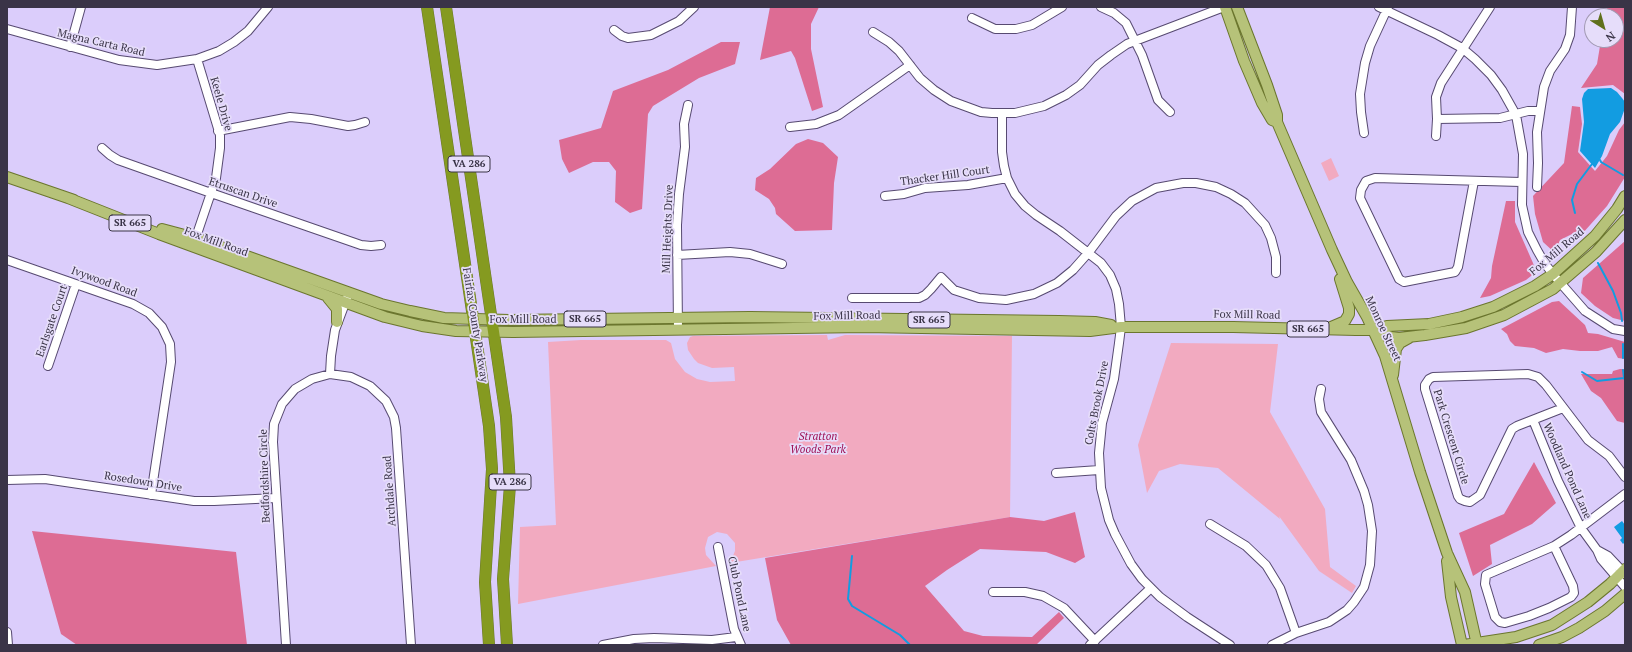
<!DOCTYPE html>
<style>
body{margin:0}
#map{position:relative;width:1632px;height:652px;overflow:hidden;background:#dbcdfb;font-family:"PT Serif",serif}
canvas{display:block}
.frame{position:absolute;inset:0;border:8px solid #3a3447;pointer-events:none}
.north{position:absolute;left:1584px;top:8px;width:40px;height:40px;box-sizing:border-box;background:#e6ddfa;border:1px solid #a199b2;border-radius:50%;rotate:143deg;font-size:11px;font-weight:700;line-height:16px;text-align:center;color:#3a3447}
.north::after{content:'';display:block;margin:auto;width:14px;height:18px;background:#60701c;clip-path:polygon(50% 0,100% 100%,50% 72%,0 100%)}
</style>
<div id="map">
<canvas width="1632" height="652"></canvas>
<div class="frame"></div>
<div class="north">N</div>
</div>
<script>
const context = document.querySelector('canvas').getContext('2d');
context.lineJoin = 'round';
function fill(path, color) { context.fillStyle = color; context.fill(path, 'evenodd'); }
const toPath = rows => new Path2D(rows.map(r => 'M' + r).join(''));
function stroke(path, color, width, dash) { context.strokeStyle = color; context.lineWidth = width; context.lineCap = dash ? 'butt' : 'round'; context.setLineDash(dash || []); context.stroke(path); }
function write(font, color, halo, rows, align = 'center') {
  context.font = font + ' "PT Serif",serif'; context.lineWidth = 3.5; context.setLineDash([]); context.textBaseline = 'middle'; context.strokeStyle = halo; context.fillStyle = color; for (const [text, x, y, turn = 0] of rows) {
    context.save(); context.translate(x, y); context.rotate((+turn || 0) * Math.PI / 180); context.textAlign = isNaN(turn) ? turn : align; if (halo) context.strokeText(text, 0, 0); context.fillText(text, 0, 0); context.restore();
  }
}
const green = toPath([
 [1331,158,1339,176,1329,181,1321,163],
 [827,335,828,340,845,335,1012,336,1010,517,730,563,735,551,735,543,727,534,717,532,708,537,705,548,706,555,716,566,518,604,520,527,556,525,548,342,581,340,666,340,671,343,675,359,685,372,697,379,710,382,735,381,734,367,712,368,698,363,694,359,688,350,687,343,690,337,693,336],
 [1171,343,1278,344,1270,412,1325,509,1330,567,1356,586,1352,593,1319,571,1279,516,1280,519,1218,468,1180,464,1159,471,1147,493,1138,445]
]);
const forest = toPath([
 [770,7,819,7,811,24,811,49,823,107,812,111,795,58,791,51,760,60],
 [1607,7,1625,7,1625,94,1613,85,1581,88,1597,64,1601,40,1616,40,1616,16,1606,16],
 [721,42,740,42,735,64,699,78,653,106,648,114,642,209,630,213,615,202,616,171,609,162,593,162,569,173,562,159,559,140,601,128,613,91,668,70],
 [1572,106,1580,107,1582,124,1578,152,1595,171,1607,156,1619,130,1625,122,1625,177,1607,206,1582,234,1574,233,1560,240,1555,253,1543,242,1535,214,1533,196,1564,163],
 [808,139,823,143,838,157,834,183,832,230,795,231,776,214,775,208,769,199,755,190,756,178,770,169,796,144],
 [1506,201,1515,201,1515,222,1533,263,1536,272,1526,280,1490,296,1480,298,1491,278,1492,266],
 [1625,241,1625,321,1613,318,1595,306,1581,293,1583,278],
 [1559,301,1585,325,1588,333,1598,334,1625,342,1625,359,1618,358,1612,347,1598,351,1580,351,1563,349,1546,353,1534,348,1515,346,1510,341,1507,334,1501,329,1552,302],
 [1620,369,1625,369,1625,423,1617,421,1601,398,1591,391,1581,374,1612,374,1613,371],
 [1534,462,1556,503,1532,524,1490,545,1492,564,1473,576,1459,533,1504,514],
 [1075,512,1085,557,1075,563,1046,552,980,549,947,570,925,586,964,631,983,636,1032,637,1059,612,1064,618,1036,645,791,645,777,620,765,558,1010,517,1044,521],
 [32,531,236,552,247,645,77,645,61,634]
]);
const water = toPath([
 [1611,88,1617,92,1622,98,1625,102,1625,108,1620,122,1610,134,1602,156,1595,168,1580,151,1584,122,1582,99,1584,93,1588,89],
 [1622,521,1625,525,1625,542,1623,544,1620,540,1622,538,1614,527]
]);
const stream = toPath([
 [1600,160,1601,162,1623,175],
 [1575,213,1572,200,1577,184,1592,164],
 [1598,263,1613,291,1621,313,1622,321],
 [1623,344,1623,358],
 [1623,370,1624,378],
 [1582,372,1597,381,1624,378,1625,380],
 [852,556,848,599,852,606,900,635,910,645]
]);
const minor = toPath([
 [1101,7,1114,13,1126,23,1142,55,1158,100,1170,112],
 [1379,7,1438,35,1462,48,1475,59,1491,75,1502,90,1516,115,1523,154,1522,205,1528,232,1537,250,1545,264,1557,279,1585,311,1613,329,1625,331],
 [1490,7,1441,83,1436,97,1437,119,1500,118,1528,111,1540,111],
 [972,18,995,29,1016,29,1032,25,1062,7],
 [7,29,119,60,157,65,197,59,219,51,234,42,248,31,268,7],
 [614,30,622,36,628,38,651,35,679,21,694,7],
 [873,32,889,42,899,51,920,78,934,90,951,101,981,112,992,113,1015,113,1044,106,1066,95,1080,85,1098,65,1111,55,1127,44,1224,7],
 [70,47,81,7],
 [1002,113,1002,152,1004,166,1007,178,1015,194,1025,206,1036,215,1060,231,1101,263,1110,275,1116,289,1119,304,1121,327,1119,343,1114,379,1102,423,1099,453,1101,488,1109,520,1115,534,1131,564,1142,579,1160,597,1187,617,1230,645],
 [790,127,816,124,839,115,910,65],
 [218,131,290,117,311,119,348,126,355,125,365,122],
 [1364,133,1361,112,1360,94,1365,63,1370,46,1388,7],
 [1436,136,1437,119],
 [102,148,110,155,118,160,211,193,361,245,371,246,381,245],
 [1474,181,1458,267,1455,272,1404,282,1399,279,1360,198,1361,190,1366,181,1375,178,1521,182],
 [1537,187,1538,163,1537,132,1544,87,1550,71,1565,49,1570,35,1572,7],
 [885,196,904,194,925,188,968,185,1007,178],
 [194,243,216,178,220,148,220,135,197,59],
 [677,255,730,252,750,254,782,264],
 [7,260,133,304,149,313,162,327,170,344,171,362,151,495],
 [852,298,919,298,925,295,931,289,941,277,954,290,979,298,1006,300,1034,294,1057,283,1073,270,1089,252,1116,216,1132,201,1156,188,1183,183,1196,183,1216,187,1231,194,1245,203,1265,225,1271,238,1276,257,1276,273],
 [678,330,677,225,679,194,685,147,684,124,688,105],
 [48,366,76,284],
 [330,374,331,356,335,330,347,298],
 [1563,408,1517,426,1512,429,1480,495,1470,502,1465,501,1460,499,1458,496,1425,389,1425,385,1429,379,1433,377,1528,374,1538,377,1546,385,1588,440,1609,456,1625,477],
 [1533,420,1558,481,1581,528,1597,550,1601,559,1625,587],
 [1056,473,1099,470],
 [7,480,45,479,194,501,214,501,276,498],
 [1210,524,1246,546,1266,565,1280,588,1296,633],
 [1554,546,1573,586,1574,593,1571,597,1549,608,1529,616,1505,623,1500,622,1495,617,1485,584,1486,575,1554,546],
 [1554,546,1571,535,1625,494],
 [718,547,734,629,741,645],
 [1597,550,1608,556,1625,574],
 [993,592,1025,592,1043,596,1064,608,1095,641],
 [7,632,8,645],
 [286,645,273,442,274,424,282,404,295,389,312,379,330,374,351,377,370,386,386,401,394,417,396,428,411,645],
 [603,645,634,639,654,638,712,640,736,637],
 [1090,645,1151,588],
 [1272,645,1296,633,1329,622,1347,610,1354,602,1364,587,1370,565,1372,531,1368,505,1364,491,1351,460,1321,412,1319,399,1321,389]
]);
const major = toPath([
 [1225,7,1244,61,1262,103,1272,120,1277,122],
 [1237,7,1267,85,1277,115,1277,122,1332,250,1347,282,1367,317,1385,356,1420,472,1447,553,1465,592,1477,645],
 [7,177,74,200],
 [68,198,159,234,385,317,422,326,456,331,513,332,865,327,1090,331,1121,327,1233,327,1356,330,1373,330,1387,326,1429,324,1462,317,1493,307,1535,286,1553,274,1595,236,1617,209,1625,196],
 [162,229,196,238,381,304,410,311,444,318,509,320,750,317,1059,321,1095,322,1111,325],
 [328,298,337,309,337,322],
 [1331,327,1345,321,1349,314,1349,308,1340,279],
 [1373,330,1391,337,1399,338,1425,335,1466,328,1504,315,1553,289,1596,252,1625,220],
 [1393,375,1396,349,1400,343,1409,338],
 [1447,561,1451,597,1462,645],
 [1464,645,1516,637,1552,625,1588,602,1610,584,1625,569],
 [1539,645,1562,637,1579,628,1605,611,1625,594]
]);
const highway = toPath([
 [427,7,489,426,492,469,485,582,489,645],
 [446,7,506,417,510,485,503,579,507,645]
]);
const shields = [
 [469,164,42],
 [130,223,42],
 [585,319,42],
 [929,320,42],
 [1308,329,42],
 [510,482,42]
];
const shieldNames = [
 ["VA 286",469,164],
 ["SR 665",130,223],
 ["SR 665",585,319],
 ["SR 665",929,320],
 ["SR 665",1308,329],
 ["VA 286",510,482]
];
const streetNames = [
 ["Magna Carta Road",101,43,13],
 ["Keele Drive",221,104,74],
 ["Thacker Hill Court",945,176,-8],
 ["Etruscan Drive",243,193,19],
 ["Mill Heights Drive",668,229,-88],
 ["Fox Mill Road",216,242,20],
 ["Fox Mill Road",1557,252,-40],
 ["Ivywood Road",104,282,20],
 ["Fox Mill Road",1247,315,1],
 ["Fox Mill Road",847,316,-1],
 ["Fox Mill Road",523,320],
 ["Earlsgate Court",52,321,-71],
 ["Fairfax County Parkway",475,325,81],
 ["Monroe Street",1383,329,65],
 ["Colts Brook Drive",1097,403,-79],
 ["Park Crescent Circle",1451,437,73],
 ["Woodland Pond Lane",1567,471,66],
 ["Bedfordshire Circle",265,476,-92],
 ["Rosedown Drive",143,482,9],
 ["Archdale Road",390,491,-94],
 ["Club Pond Lane",739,594,78]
];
const parkNames = [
 ["Stratton",818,437],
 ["Woods Park",818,450]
];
fill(green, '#f2aac0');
fill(forest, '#dd6c94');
fill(water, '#129ce1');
stroke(stream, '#129ce1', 2);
stroke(minor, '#574a71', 10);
stroke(major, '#6b762e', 12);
stroke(highway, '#6b762e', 12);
stroke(minor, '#fff', 8);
stroke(major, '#b6c279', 10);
stroke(highway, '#859a20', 11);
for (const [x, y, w] of shields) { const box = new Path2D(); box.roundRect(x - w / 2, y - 8, w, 16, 3); context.fillStyle = '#e6ddfa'; context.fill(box); stroke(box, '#3a3447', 1); }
write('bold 10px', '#3a3447', null, shieldNames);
write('11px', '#3a3447', '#e6ddfa', streetNames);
write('italic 11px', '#9e1155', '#e6ddfa', parkNames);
</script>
